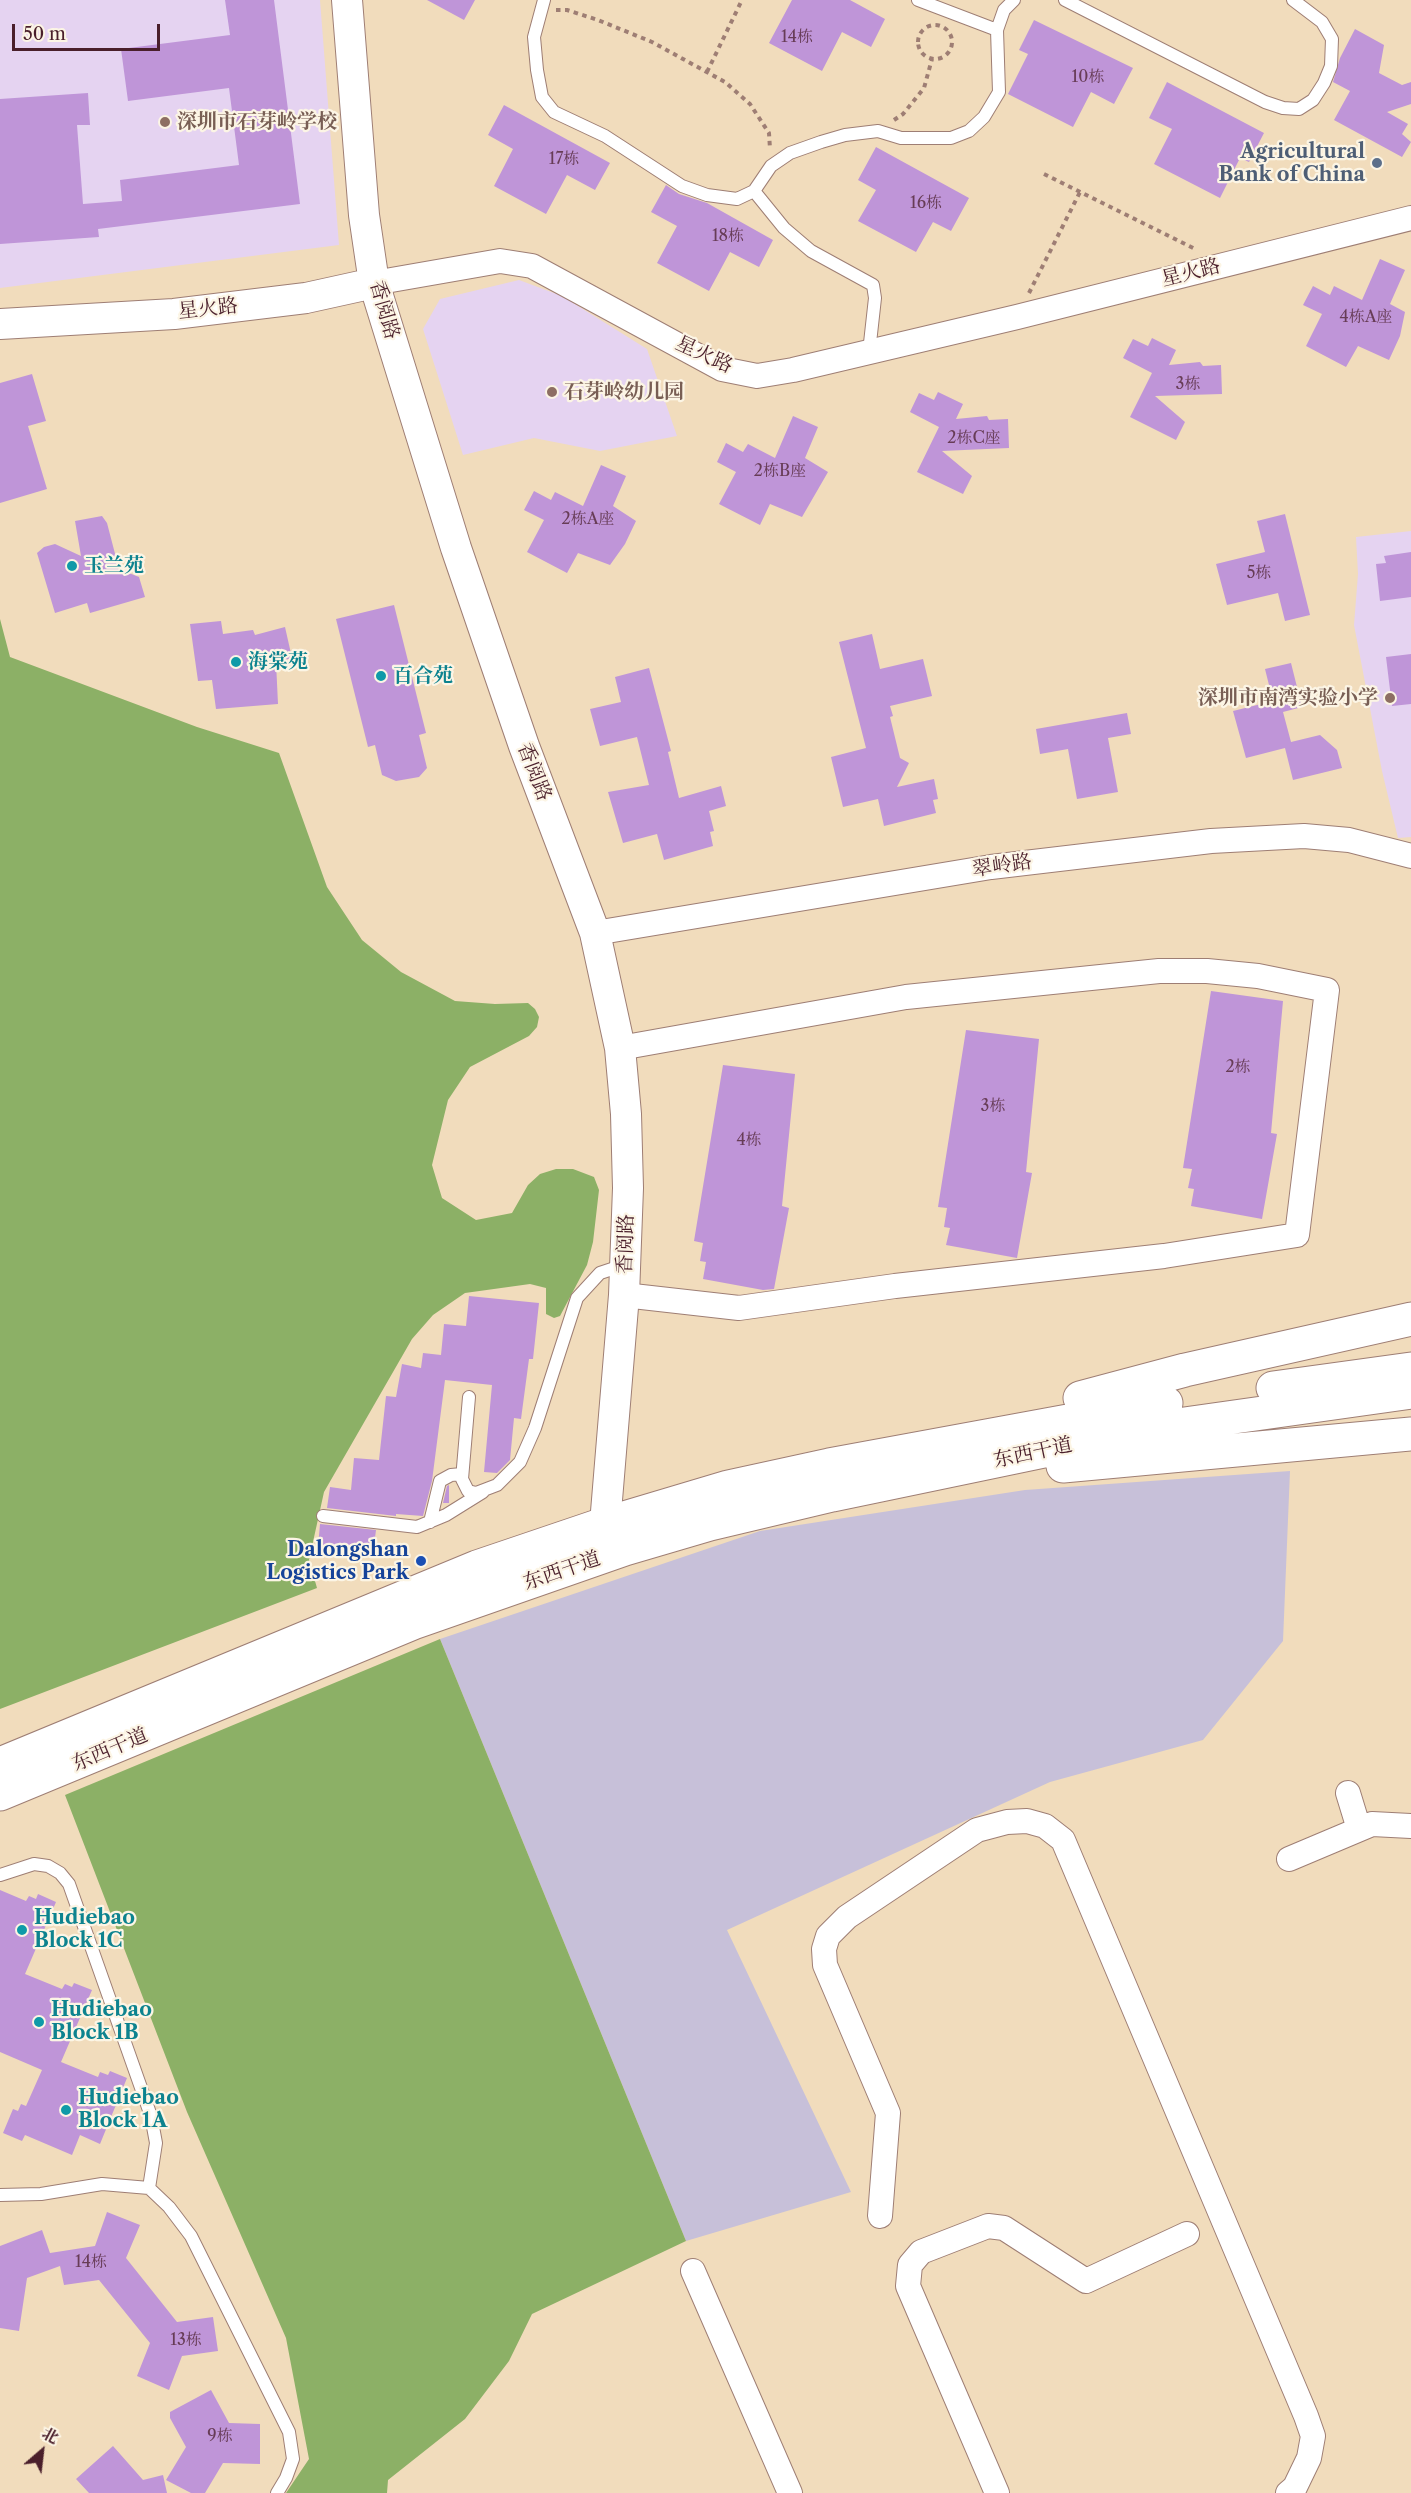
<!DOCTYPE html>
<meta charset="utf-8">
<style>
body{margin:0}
#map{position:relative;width:1411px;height:2493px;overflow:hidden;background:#f1dcbc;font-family:"Libre Caslon Text","Noto Serif SC",serif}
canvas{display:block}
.north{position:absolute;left:12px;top:2421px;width:60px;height:60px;-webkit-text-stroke:4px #fcf5e5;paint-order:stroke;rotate:28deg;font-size:16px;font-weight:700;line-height:24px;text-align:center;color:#4a1f2b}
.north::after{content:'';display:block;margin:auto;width:21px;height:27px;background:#4a1f2b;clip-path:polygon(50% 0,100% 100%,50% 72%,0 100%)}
.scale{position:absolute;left:12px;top:24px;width:148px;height:27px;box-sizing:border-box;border:3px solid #4a1f2b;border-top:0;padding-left:8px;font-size:18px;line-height:21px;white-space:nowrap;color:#4a1f2b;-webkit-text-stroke:4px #fcf5e5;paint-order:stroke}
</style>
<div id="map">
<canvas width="1411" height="2493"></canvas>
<div class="north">北</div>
<div class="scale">50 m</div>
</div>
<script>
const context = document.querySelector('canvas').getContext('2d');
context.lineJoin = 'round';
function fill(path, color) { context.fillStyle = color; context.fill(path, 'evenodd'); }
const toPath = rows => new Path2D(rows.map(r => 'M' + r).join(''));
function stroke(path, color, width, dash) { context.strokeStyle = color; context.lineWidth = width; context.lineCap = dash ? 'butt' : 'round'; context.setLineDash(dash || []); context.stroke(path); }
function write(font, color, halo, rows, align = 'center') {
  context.font = font + ' "Libre Caslon Text","Noto Serif SC",serif'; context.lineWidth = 4.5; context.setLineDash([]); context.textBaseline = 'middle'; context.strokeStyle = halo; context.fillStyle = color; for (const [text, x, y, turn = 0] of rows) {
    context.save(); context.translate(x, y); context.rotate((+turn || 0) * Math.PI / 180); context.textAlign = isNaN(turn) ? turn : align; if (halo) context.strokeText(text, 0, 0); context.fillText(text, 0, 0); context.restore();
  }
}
const built = toPath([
 [0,0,320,0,339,245,0,288],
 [519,280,562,296,647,349,677,436,600,451,534,438,463,455,423,329,440,299],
 [1411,531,1411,837,1398,838,1382,771,1354,625,1358,574,1356,537]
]);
const industrial = toPath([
 [1290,1471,1283,1641,1203,1740,1050,1782,727,1930,851,2192,686,2241,440,1639,760,1531,1025,1490]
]);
const forest = toPath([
 [0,619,10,657,197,727,279,753,327,887,362,940,401,972,455,1001,495,1004,528,1003,535,1009,539,1017,537,1027,529,1036,470,1067,448,1100,432,1165,442,1198,476,1220,512,1213,528,1185,540,1174,556,1169,573,1169,594,1177,599,1190,593,1242,587,1265,560,1316,554,1318,546,1314,546,1288,530,1284,465,1293,433,1315,412,1339,324,1492,309,1560,317,1588,0,1709],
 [440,1639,686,2241,532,2314,509,2361,465,2419,388,2480,387,2493,286,2493,309,2459,286,2338,187,2112,65,1795]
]);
const building = toPath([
 [225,0,274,0,300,204,98,229,99,237,0,244,0,99,88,93,90,125,77,125,83,204,122,201,120,180,239,165,229,88,128,101,121,49,230,35],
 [427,0,475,0,464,20],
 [792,0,850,0,885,19,871,47,842,32,822,71,769,43],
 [1034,20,1133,68,1114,104,1091,92,1073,127,1008,94,1028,54,1019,50],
 [1355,29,1384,45,1379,73,1402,85,1411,82,1411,104,1387,112,1408,124,1402,134,1411,142,1402,157,1334,120,1350,91,1333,82,1340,58],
 [1167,82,1264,133,1249,162,1240,158,1220,198,1154,164,1172,129,1149,118],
 [504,105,610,163,595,190,567,175,546,214,494,186,513,149,488,135],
 [876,147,969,198,951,231,933,222,916,252,858,221,876,190,858,180],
 [666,185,679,194,707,203,773,240,759,267,730,252,709,291,657,263,677,226,651,212],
 [1380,259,1405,270,1390,304,1405,312,1400,336,1389,360,1358,346,1346,367,1306,346,1322,314,1303,305,1313,286,1330,295,1334,286,1362,300],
 [1152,338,1176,350,1169,365,1200,362,1203,366,1221,365,1222,394,1155,396,1185,422,1176,440,1130,417,1152,373,1123,358,1133,339,1148,346],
 [32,374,46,421,28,426,47,489,0,503,0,383],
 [938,392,963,404,956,419,987,416,989,420,1008,419,1009,448,942,451,972,476,963,494,917,472,939,427,910,412,919,393,934,400],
 [793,416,818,427,805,458,828,472,802,517,770,504,760,525,719,504,736,472,717,462,726,443,743,452,748,444,775,458],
 [601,465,626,476,613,506,636,521,625,544,610,565,578,553,567,573,527,552,544,520,524,510,534,491,551,500,555,492,583,506],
 [1285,514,1310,615,1285,621,1278,593,1227,605,1216,564,1265,552,1257,521],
 [102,516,107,523,119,569,139,577,145,597,90,613,87,603,55,613,37,553,44,547,55,544,81,556,75,521],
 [1411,552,1411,597,1380,601,1376,564,1386,563,1384,556],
 [394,605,426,733,419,735,427,768,419,777,396,781,382,775,375,745,368,747,336,619],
 [221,621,223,634,253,630,255,635,285,627,292,658,276,662,278,704,216,709,212,680,198,681,190,624],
 [872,634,880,669,923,659,932,696,890,706,893,716,890,717,900,758,909,763,897,787,934,779,938,799,933,800,936,813,884,826,878,799,843,807,831,757,866,748,839,642],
 [1411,654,1411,704,1392,706,1386,657],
 [1291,663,1302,707,1283,712,1291,742,1320,735,1337,750,1342,768,1293,780,1285,748,1246,758,1233,711,1273,701,1265,669],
 [649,668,671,751,668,752,679,798,721,786,726,806,709,811,714,831,710,832,713,846,664,860,657,834,623,843,608,792,649,785,637,737,600,746,590,709,621,702,615,677],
 [1127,713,1131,734,1108,738,1118,792,1077,799,1068,749,1040,754,1036,729],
 [1211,991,1283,1001,1271,1133,1277,1134,1262,1219,1191,1206,1194,1189,1188,1188,1192,1169,1183,1168],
 [966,1030,1039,1039,1026,1172,1032,1173,1017,1258,946,1245,950,1228,944,1227,947,1208,938,1207],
 [723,1065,795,1074,782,1206,789,1208,774,1289,763,1290,703,1279,706,1262,700,1261,703,1243,694,1241],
 [469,1296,539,1303,533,1359,529,1359,521,1419,514,1418,510,1460,497,1473,484,1472,492,1385,445,1380,432,1481,423,1516,396,1514,396,1516,327,1508,330,1487,351,1490,354,1458,379,1460,386,1396,396,1397,402,1364,421,1368,423,1353,441,1355,444,1324,466,1326],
 [449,1485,449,1503,443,1503,447,1486],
 [320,1524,376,1530,373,1554,318,1547],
 [0,1890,26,1901,29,1896,36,1899,38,1894,56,1902,25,1974,62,1989,65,1984,72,1987,74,1983,92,1990,61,2062,98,2077,100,2072,108,2075,110,2071,127,2078,100,2144,80,2135,72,2155,25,2135,22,2141,3,2133,13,2109,18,2111,21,2104,26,2106,42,2070,0,2052],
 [107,2212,140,2225,126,2258,177,2322,213,2317,218,2351,182,2356,169,2390,137,2376,150,2343,99,2280,64,2285,60,2266,27,2278,19,2331,0,2328,0,2246,42,2230,50,2253,95,2246],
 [211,2390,229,2423,260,2424,260,2464,223,2463,205,2493,191,2493,166,2480,186,2447,170,2418,170,2412],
 [113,2446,143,2480,163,2475,167,2493,89,2493,76,2479]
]);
const path = toPath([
 [556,10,567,10,598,20,652,42,725,82,750,104,769,133,770,149],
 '918 42a17 17 0 1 1 34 0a17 17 0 1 1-34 0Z',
 [707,72,742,0],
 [894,120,903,114,924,88,932,59],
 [1044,174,1197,250],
 [1029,293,1080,192]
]);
const service = toPath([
 [544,0,534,37,537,70,542,97,554,112,605,136,682,186,707,195,737,199,754,191,771,166,790,153,821,142,845,135,878,131,901,138,951,138,969,131,984,117,999,92,997,30,1004,10,1014,0],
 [918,0,997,30],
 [1065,0,1265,102,1283,108,1299,109,1313,100,1324,83,1331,66,1332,39,1322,22,1293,0],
 [754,191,784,228,811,251,873,285,875,298,869,352],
 [469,1397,462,1479,468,1491,476,1493,497,1485,520,1462,535,1428,577,1298,600,1273,624,1265],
 [323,1516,417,1527,446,1515,483,1492],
 [430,1522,440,1481,451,1475,462,1474],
 [0,1875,34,1864,48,1866,60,1873,69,1884,151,2116,156,2143,149,2188],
 [0,2195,41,2194,102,2184,149,2188,169,2207,191,2236,289,2432,293,2459,286,2478,277,2493]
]);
const minor = toPath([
 [374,283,500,261,532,266,722,369,757,376,793,370,1017,317,1411,218],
 [595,933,991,867,1211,841,1304,836,1349,840,1411,856],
 [620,1048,906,997,1159,971,1207,971,1258,976,1327,990,1297,1235,1164,1256,895,1286,739,1308,624,1295],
 [1348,1793,1359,1829],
 [1289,1859,1372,1824,1411,1826],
 [880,2216,888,2113,825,1965,824,1949,828,1936,847,1917,977,1830,1007,1822,1027,1821,1045,1826,1063,1840,1306,2416,1313,2436,1309,2458,1295,2487,1288,2493],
 [693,2271,790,2493],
 [997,2493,908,2286,910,2265,921,2252,988,2226,1004,2228,1086,2281,1187,2234]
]);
const tertiary = toPath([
 [347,0,364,215,374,283,456,548,524,746,595,933,620,1048,626,1114,628,1188,624,1295,603,1548],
 [0,324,174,314,306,298,374,283]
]);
const secondary = toPath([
 [1273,1388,1411,1369],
 [1080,1398,1185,1370,1411,1319],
 [1063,1466,1411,1434],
 [0,1764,477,1567,604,1524,728,1487,829,1465,1166,1403],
 [0,1794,413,1623,625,1549,710,1524,832,1495,1149,1429,1411,1392]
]);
const markers = [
 [165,122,6,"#8d6e63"],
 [1377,163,6,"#5c6f8a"],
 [552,392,6,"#8d6e63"],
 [72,566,6,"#0f9aa8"],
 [236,662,6,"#0f9aa8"],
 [381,676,6,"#0f9aa8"],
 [1390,698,6,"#8d6e63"],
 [421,1561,6,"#1a4fb4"],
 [22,1930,6,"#0f9aa8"],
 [39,2022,6,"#0f9aa8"],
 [66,2110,6,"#0f9aa8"]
];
const numberNames = [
 ["14栋",797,37],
 ["10栋",1088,77],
 ["17栋",564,159],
 ["16栋",926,203],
 ["18栋",728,236],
 ["4栋A座",1366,317],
 ["3栋",1188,384],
 ["2栋C座",974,438],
 ["2栋B座",780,471],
 ["2栋A座",588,519],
 ["5栋",1259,573],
 ["2栋",1238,1067],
 ["3栋",993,1106],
 ["4栋",749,1140],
 ["14栋",91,2262],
 ["13栋",186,2340],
 ["9栋",220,2436]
];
const educationNames = [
 ["深圳市石芽岭学校",177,122],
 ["石芽岭幼儿园",564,392],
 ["深圳市南湾实验小学",1378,698,"right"]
];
const serviceNames = [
 ["Agricultural",1365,152],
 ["Bank of China",1365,175]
];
const streetNames = [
 ["星火路",1191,273,-14],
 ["星火路",208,309,-6],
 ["香阅路",384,310,74],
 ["星火路",704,355,25],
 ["香阅路",534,772,69],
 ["翠岭路",1002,866,-8],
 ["香阅路",626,1244,-88],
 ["东西干道",1033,1453,-12],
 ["东西干道",562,1571,-19],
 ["东西干道",110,1750,-23]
];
const cultureNames = [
 ["玉兰苑",84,566],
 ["海棠苑",248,662],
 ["百合苑",393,676],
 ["Hudiebao",34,1918],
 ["Block 1C",34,1941],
 ["Hudiebao",51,2010],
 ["Block 1B",51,2033],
 ["Hudiebao",78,2098],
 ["Block 1A",78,2121]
];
const transitNames = [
 ["Dalongshan",409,1550],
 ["Logistics Park",409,1573]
];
fill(built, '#e5d3f1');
fill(industrial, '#c7c0d9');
fill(forest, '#8cb066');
fill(building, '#bf95d8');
stroke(service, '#9e7e74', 14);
stroke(minor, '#9e7e74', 26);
stroke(tertiary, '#9e7e74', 32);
stroke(secondary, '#9e7e74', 35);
stroke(path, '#9e7e74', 4, [4.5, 4.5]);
stroke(service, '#fff', 12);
stroke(minor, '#fff', 24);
stroke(tertiary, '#fff', 30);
stroke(secondary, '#fff', 33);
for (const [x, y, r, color] of markers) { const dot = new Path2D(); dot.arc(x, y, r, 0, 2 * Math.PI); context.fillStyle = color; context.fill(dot); stroke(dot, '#fcf5e5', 2); }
write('16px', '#673c56', null, numberNames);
write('bold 20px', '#785e54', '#fcf5e5', educationNames, 'left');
write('bold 20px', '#4e5e75', '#fcf5e5', serviceNames, 'right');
write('20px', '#4a1f2b', '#fcf5e5', streetNames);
write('bold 20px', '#0d838f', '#fcf5e5', cultureNames, 'left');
write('bold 20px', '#164399', '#fcf5e5', transitNames, 'right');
</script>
